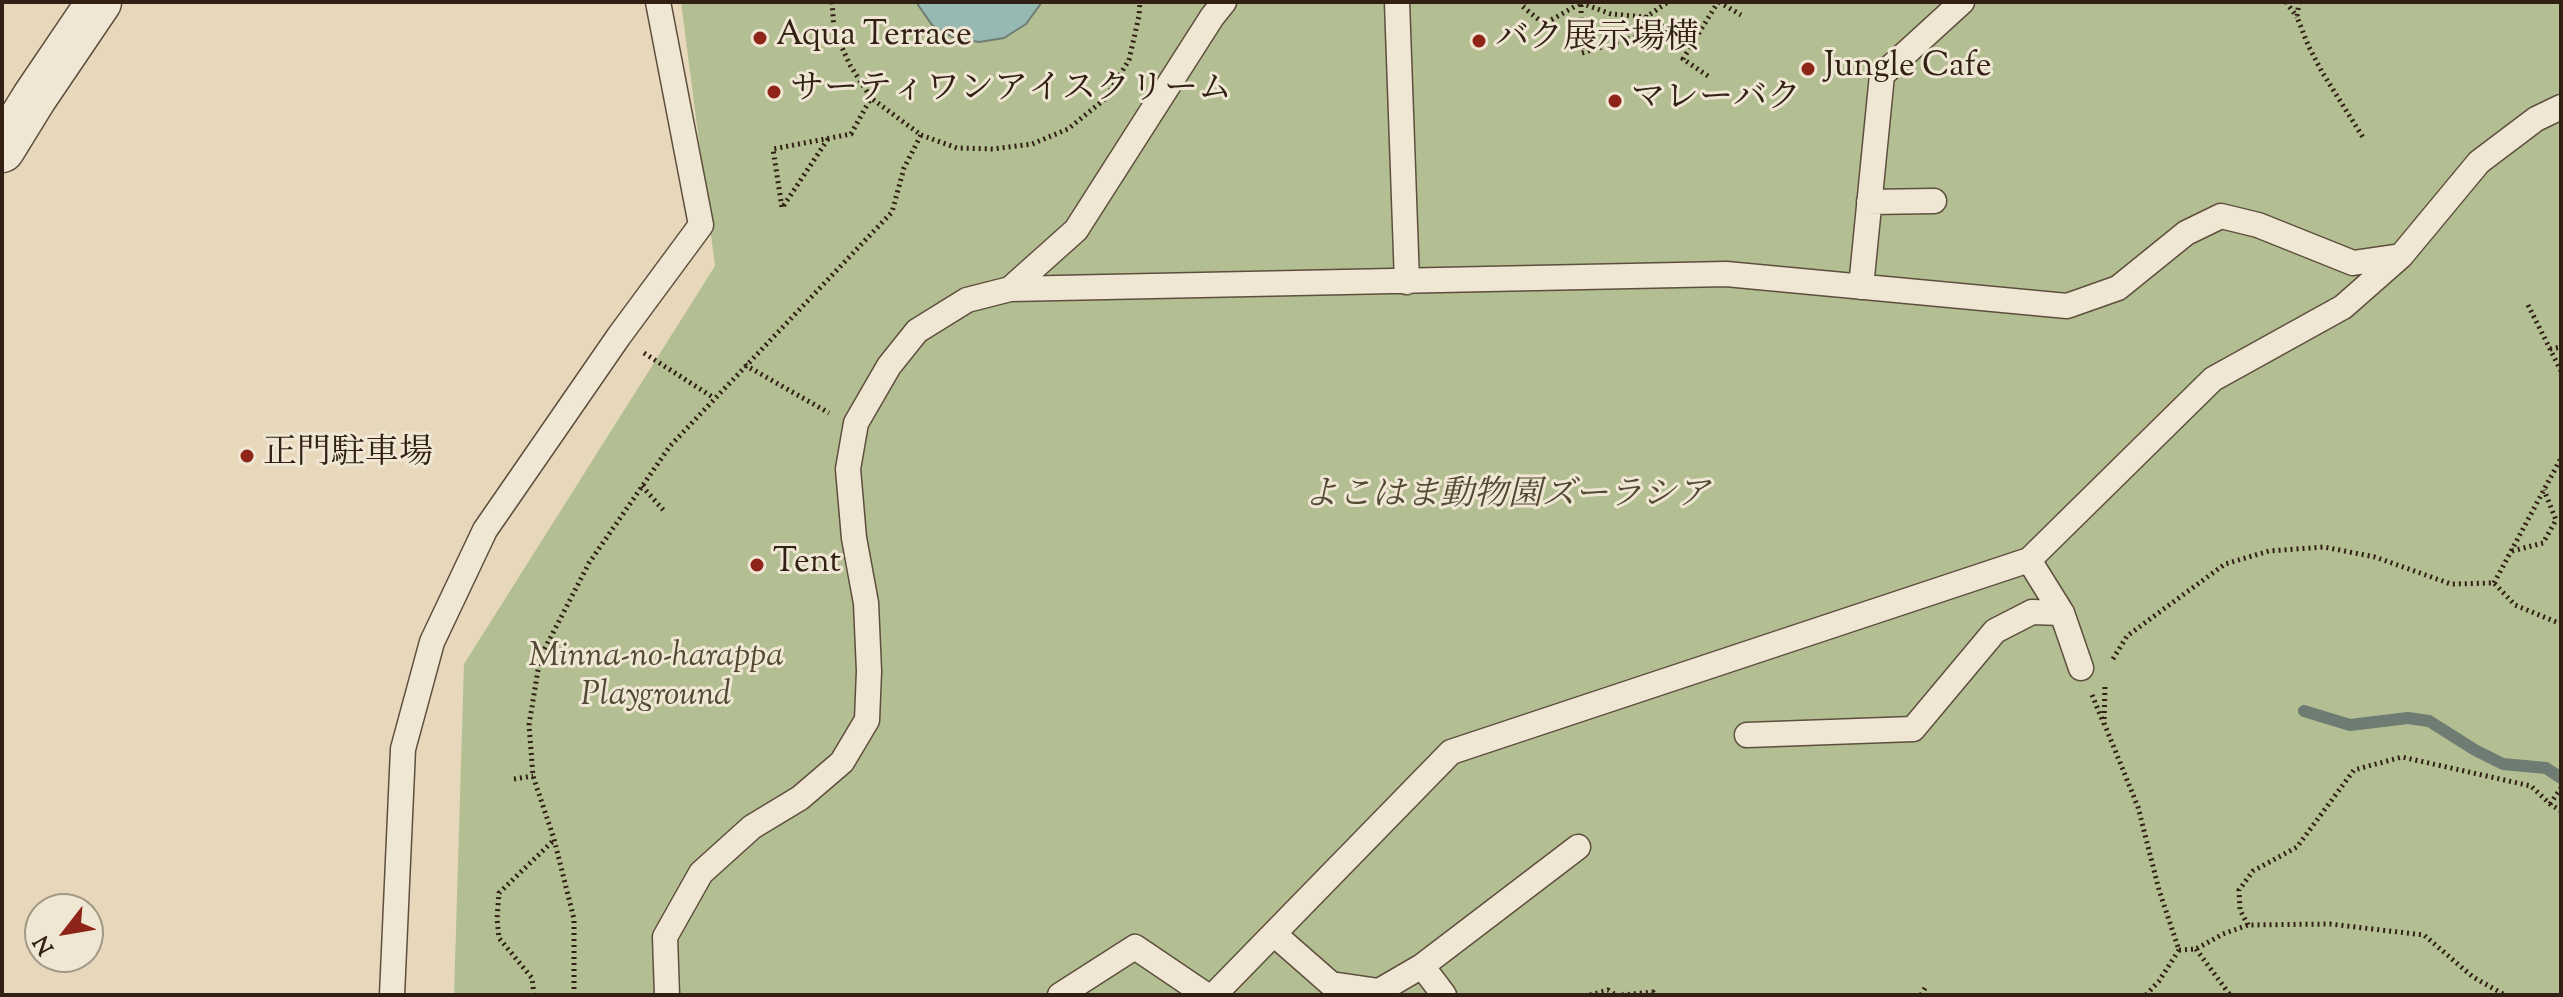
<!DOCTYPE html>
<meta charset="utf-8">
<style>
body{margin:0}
#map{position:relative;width:2563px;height:997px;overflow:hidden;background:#e7d8bc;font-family:"Sorts Mill Goudy",serif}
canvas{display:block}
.frame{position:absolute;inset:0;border:4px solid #312013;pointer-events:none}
.north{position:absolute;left:24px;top:893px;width:80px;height:80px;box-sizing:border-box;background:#efe6d3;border:2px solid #a39786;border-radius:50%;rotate:239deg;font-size:22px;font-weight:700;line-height:32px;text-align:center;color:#312013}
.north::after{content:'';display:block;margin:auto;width:28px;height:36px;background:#8f2418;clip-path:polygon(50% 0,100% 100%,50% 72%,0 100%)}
</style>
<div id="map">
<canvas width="2563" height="997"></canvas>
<div class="frame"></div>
<div class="north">N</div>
</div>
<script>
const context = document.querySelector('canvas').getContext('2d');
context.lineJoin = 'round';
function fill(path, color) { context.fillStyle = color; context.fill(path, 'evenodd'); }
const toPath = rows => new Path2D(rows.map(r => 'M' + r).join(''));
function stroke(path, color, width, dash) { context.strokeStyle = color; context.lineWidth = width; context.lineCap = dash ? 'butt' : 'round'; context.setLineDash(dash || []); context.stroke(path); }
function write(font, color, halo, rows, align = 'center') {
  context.font = font + ' "Sorts Mill Goudy","Noto Serif JP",serif'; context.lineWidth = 6; context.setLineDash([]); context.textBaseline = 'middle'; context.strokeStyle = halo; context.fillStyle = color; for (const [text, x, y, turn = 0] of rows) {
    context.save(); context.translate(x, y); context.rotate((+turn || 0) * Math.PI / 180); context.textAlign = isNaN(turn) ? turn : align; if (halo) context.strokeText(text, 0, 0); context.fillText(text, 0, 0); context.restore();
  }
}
const green = toPath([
 [681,2,2561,2,2561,995,454,995,464,664,715,266]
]);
const water = toPath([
 [916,2,1042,2,1026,24,1004,38,979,42,954,38,932,25,916,2]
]);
const stream = toPath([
 [2304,711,2350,725,2408,718,2429,721,2475,750,2503,764,2546,768,2561,778]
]);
const path = toPath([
 [1525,2,1522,6,1544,24,1581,3,1582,53,1637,36,1646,17,1692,44],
 [1719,2,1741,15],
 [2286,2,2297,17],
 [2299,2,2297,17,2308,45,2322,72,2364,139],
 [1581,3,1611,14,1646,17,1668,2],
 [1708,76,1683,59,1718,2],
 [921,135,957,148,993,149,1032,144,1068,129,1105,99,1129,60,1139,16,1140,2],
 [828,139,782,208,773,149,851,134,871,98],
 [2528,305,2561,371],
 [2550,349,2561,347],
 [644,353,714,398],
 [745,365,829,413],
 [642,486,665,512],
 [2512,551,2543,543,2556,520,2544,490],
 [2494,583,2561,458],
 [2113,659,2127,636,2225,564,2269,551,2324,547,2375,557,2451,584,2494,583,2515,605,2561,624],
 [2105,687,2104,723,2138,807,2159,890,2179,950],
 [2092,695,2102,719],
 [514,779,533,776],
 [2550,804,2561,788],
 [2248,925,2240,910,2239,890,2253,871,2297,847,2354,770,2402,757,2531,786,2550,804,2561,811],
 [2196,949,2230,995],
 [2179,950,2196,949,2223,934,2248,925,2330,924,2424,935,2473,977,2505,995],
 [534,995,532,978,499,938,497,919,499,893,554,840],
 [574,995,574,919,554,839,533,776,529,725,540,658,589,563,670,446,892,212,904,168,921,135,871,98,850,65,834,30,832,2],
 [1590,995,1608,990,1616,995],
 [1622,995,1653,992,1654,995],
 [1921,995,1925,988],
 [2146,995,2159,981,2179,950]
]);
const service = toPath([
 [1397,2,1407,282],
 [1869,202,1934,201],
 [1861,287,1882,75,1962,2],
 [1010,289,1076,230,1212,17,1224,2],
 [2029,560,2062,613,2081,668],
 [1747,735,1913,729,1995,631,2032,612,2062,613],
 [1274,934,1331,984,1379,991,1422,966,1578,847],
 [1422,966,1444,995],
 [392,995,403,749,432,642,485,530,619,336,701,225,658,2],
 [667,995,665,937,701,873,752,827,800,798,842,762,867,720,869,671,866,603,854,538,848,469,856,423,889,366,917,331,967,300,1010,289,1726,274,2067,306,2118,288,2186,233,2221,216,2258,225,2353,263,2401,256,2479,162,2536,119,2561,107],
 [1060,995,1135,947,1206,995],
 [1214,995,1451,752,2029,560,2213,379,2343,307,2401,256]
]);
const tertiary = toPath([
 [2,150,34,98,99,2]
]);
const markers = [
 [760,38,8,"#8f2418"],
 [1479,41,8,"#8f2418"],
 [1808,69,8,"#8f2418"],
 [774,92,8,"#8f2418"],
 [1615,101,8,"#8f2418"],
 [247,456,8,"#8f2418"],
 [757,565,8,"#8f2418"]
];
const poiNames = [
 ["Aqua Terrace",776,38],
 ["バク展示場横",1495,41],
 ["Jungle Cafe",1824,69],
 ["サーティワンアイスクリーム",790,92],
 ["マレーバク",1631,101],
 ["正門駐車場",263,456],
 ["Tent",773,565]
];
const parkNames = [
 ["よこはま動物園ズーラシア",1507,498],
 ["Minna-no-harappa",656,659],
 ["Playground",656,698]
];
fill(green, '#b3bf92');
fill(water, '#97b9b4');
stroke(water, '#6e7c74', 2);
stroke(stream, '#6e7c74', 12);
stroke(service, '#5e4e3d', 27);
stroke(tertiary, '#5e4e3d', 47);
stroke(path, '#312013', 5, [2, 4]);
stroke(service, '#efe6d3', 24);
stroke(tertiary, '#efe6d3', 44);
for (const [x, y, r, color] of markers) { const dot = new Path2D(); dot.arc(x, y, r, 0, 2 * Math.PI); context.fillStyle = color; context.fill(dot); stroke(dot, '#efe6d3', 3); }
write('34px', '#312013', '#efe6d3', poiNames, 'left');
write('italic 34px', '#524833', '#efe6d3', parkNames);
</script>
